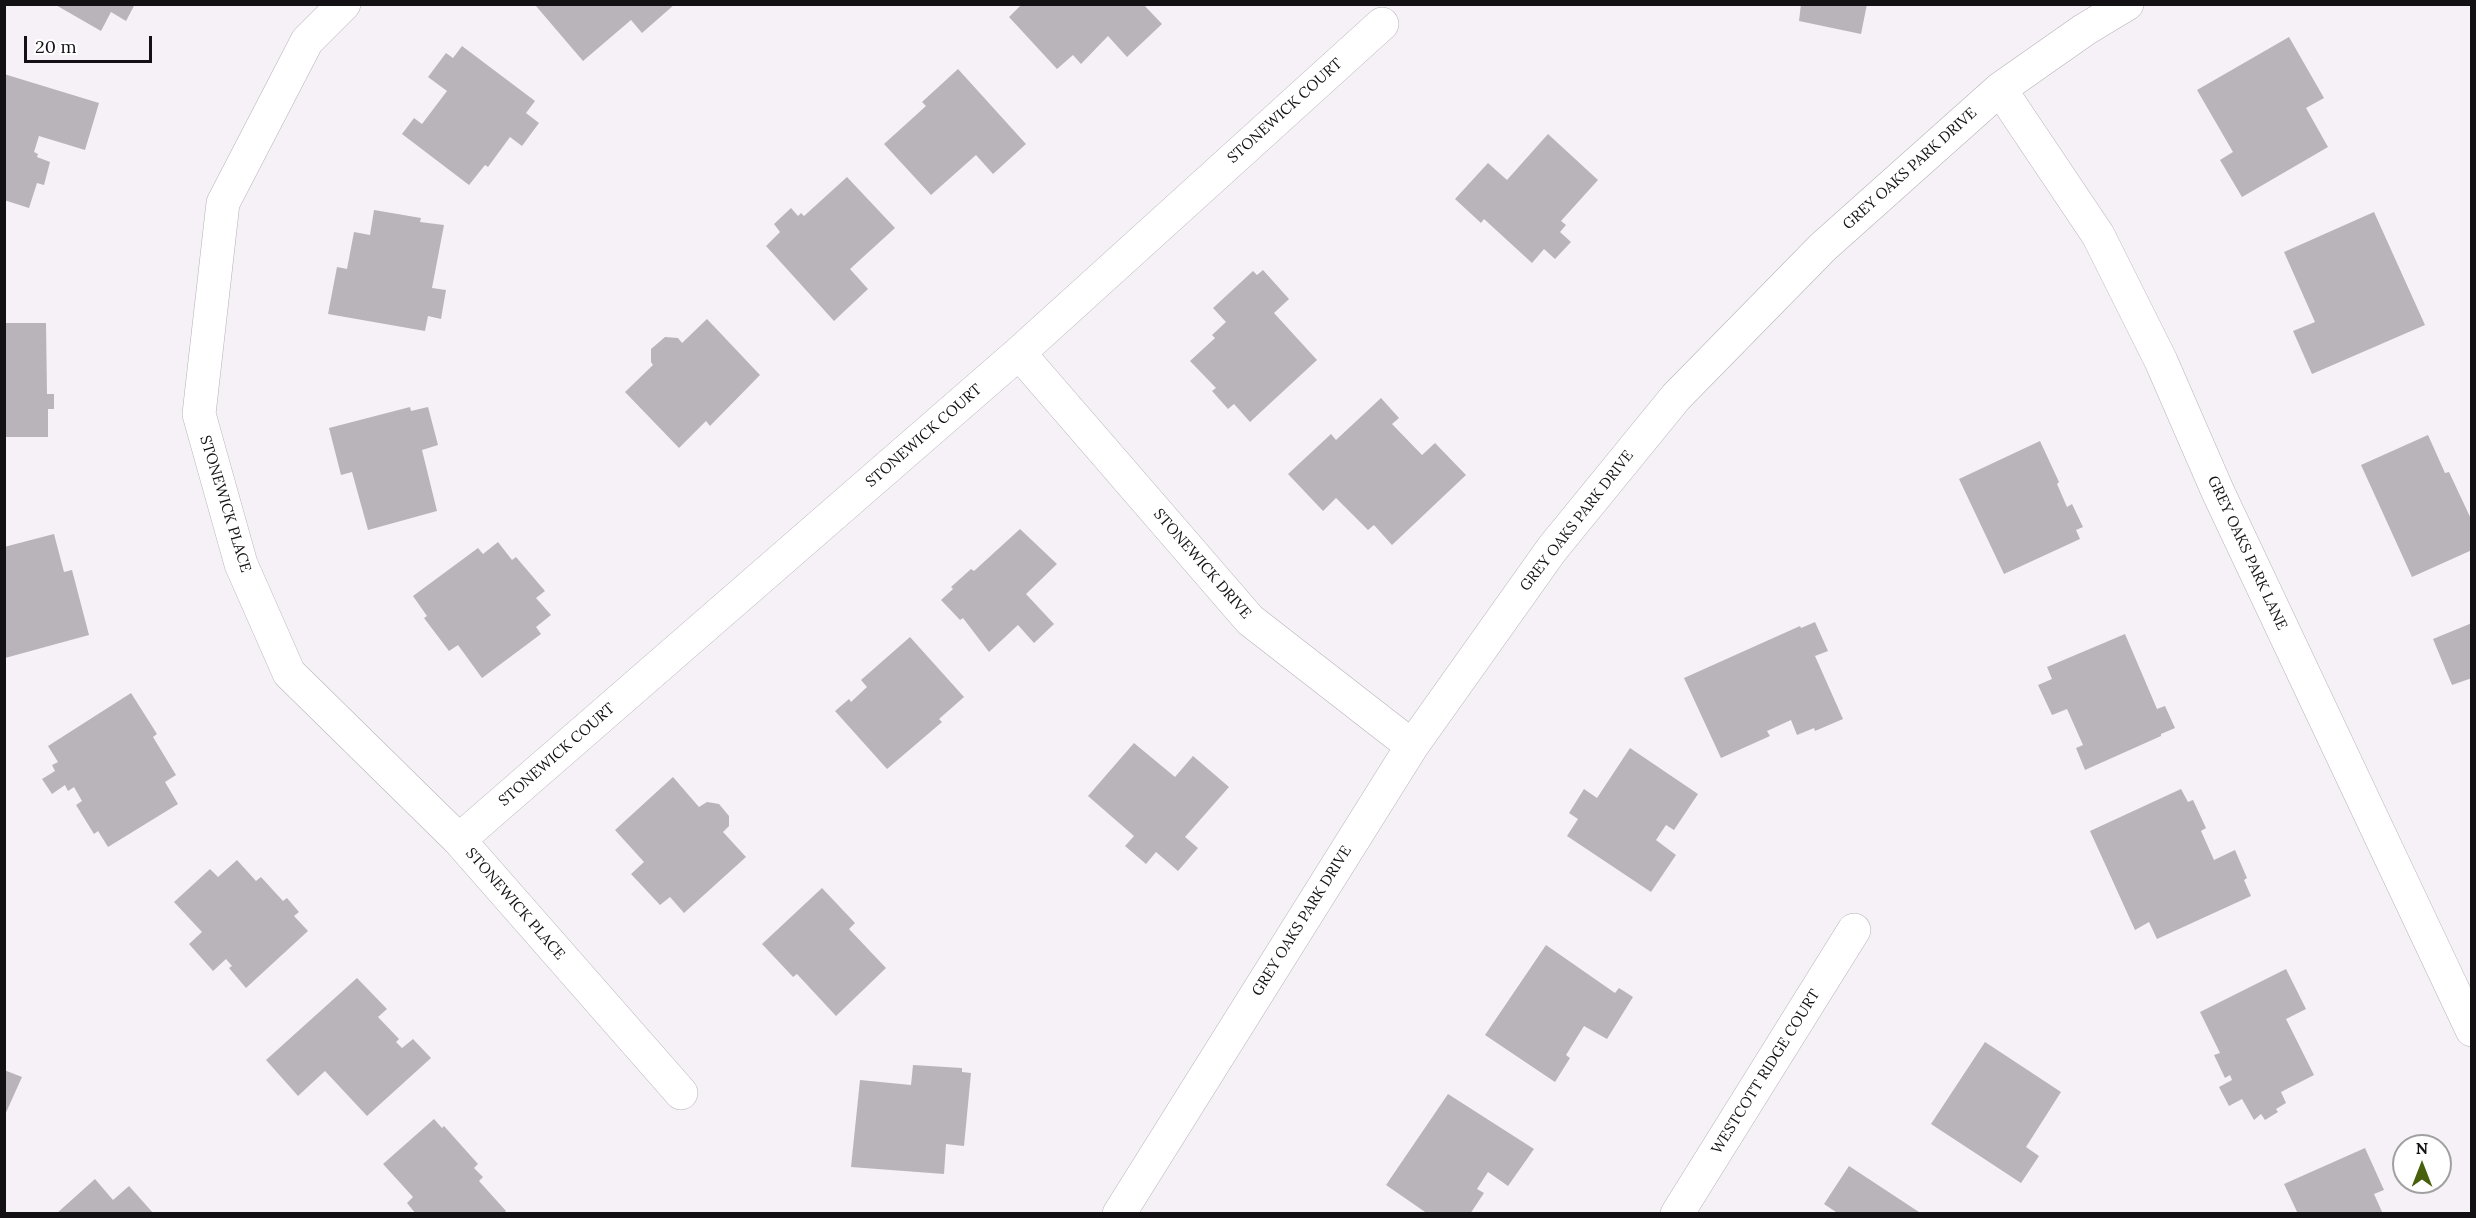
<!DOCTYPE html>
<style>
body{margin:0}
#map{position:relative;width:2476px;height:1218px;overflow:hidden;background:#f6f1f7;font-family:Lora,serif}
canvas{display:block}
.frame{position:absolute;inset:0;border:6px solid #131113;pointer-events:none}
.north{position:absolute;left:2392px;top:1134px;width:60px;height:60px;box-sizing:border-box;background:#fff;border:2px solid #a1a0a1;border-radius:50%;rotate:0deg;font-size:16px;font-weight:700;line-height:24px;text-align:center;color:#131113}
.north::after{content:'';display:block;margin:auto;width:21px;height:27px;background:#48600d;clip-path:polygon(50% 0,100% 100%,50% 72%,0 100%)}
.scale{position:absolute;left:24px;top:36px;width:128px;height:27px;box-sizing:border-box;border:3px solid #131113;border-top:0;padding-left:8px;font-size:18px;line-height:21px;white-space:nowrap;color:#131113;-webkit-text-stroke:4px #fff;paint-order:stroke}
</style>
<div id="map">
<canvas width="2476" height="1218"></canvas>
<div class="frame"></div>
<div class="north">N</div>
<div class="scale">20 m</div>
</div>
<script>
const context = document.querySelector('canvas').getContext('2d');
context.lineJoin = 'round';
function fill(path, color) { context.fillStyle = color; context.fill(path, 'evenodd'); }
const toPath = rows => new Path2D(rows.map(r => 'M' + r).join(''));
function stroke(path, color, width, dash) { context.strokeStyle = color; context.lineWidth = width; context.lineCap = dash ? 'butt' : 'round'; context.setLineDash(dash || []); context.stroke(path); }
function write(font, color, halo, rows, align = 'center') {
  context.font = font + ' Lora,serif'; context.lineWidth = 6; context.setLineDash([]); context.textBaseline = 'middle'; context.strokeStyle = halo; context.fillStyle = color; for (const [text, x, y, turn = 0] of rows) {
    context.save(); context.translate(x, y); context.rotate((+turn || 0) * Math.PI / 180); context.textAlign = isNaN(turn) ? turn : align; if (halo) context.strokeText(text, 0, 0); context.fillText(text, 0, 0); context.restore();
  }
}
const building = toPath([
 [54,4,135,4,126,21,111,12,101,31],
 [538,4,675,4,642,33,631,20,583,61,536,6],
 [1022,4,1143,4,1162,24,1127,57,1108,36,1081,64,1073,55,1057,69,1009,17],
 [1801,4,1867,4,1861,34,1799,21],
 [2289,37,2324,98,2306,108,2328,147,2242,197,2220,160,2233,152,2197,90],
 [462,46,535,101,526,113,539,123,522,146,510,137,488,167,485,165,469,185,402,134,414,118,422,124,447,91,428,77,446,53,453,58],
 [958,69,1026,144,993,174,976,155,931,195,884,144,926,106,922,102],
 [4,74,99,103,85,150,39,136,34,152,38,154,37,157,50,162,44,185,37,183,29,208,4,200],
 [1548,134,1598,180,1561,221,1566,225,1560,232,1571,242,1555,259,1544,249,1532,263,1484,219,1481,223,1455,199,1488,163,1507,180],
 [847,177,895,228,850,269,868,289,834,321,766,246,780,232,774,224,791,208,798,216,801,213,804,216],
 [374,210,421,218,420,222,444,225,432,288,446,290,441,319,428,316,425,331,328,314,337,267,347,269,354,232,370,235],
 [2374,212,2425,325,2312,374,2293,331,2315,322,2284,252],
 [1263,270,1289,299,1274,313,1317,360,1250,422,1234,404,1228,409,1212,391,1216,388,1190,361,1215,338,1212,335,1226,322,1213,308,1253,271,1257,275],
 [707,319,760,375,710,426,706,421,679,448,625,392,653,365,651,362,651,349,665,337,678,338,682,343],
 [4,323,46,323,47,394,54,394,54,409,48,409,48,437,4,437],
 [1381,398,1399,418,1392,424,1422,455,1435,443,1466,475,1392,545,1374,525,1368,530,1336,498,1323,511,1288,474,1331,434,1336,440],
 [410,407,411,411,428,407,438,445,422,450,437,511,368,530,352,472,341,475,329,428],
 [2428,435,2445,473,2449,472,2472,521,2472,550,2412,577,2361,465],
 [2040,441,2059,482,2057,484,2067,507,2072,504,2083,527,2076,530,2080,539,2004,574,1959,479],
 [1020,529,1057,564,1026,594,1054,624,1034,643,1018,625,989,652,963,618,960,620,941,600,953,589,951,587,971,569,974,571],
 [54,534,64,572,72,570,89,635,5,658,4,547],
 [498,542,512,560,516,557,545,591,536,598,551,615,536,627,541,634,482,678,458,645,449,651,424,618,427,616,413,596,478,548,483,554],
 [1815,622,1828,651,1815,656,1843,719,1815,731,1814,728,1797,735,1791,720,1767,731,1770,736,1721,758,1684,678,1800,626,1801,628],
 [2472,623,2472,678,2452,685,2433,639],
 [2125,634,2157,709,2165,706,2175,728,2161,734,2161,736,2085,770,2076,748,2083,745,2067,709,2052,715,2038,685,2052,679,2047,667],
 [910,637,964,697,939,719,942,722,887,769,835,711,849,699,851,702,867,687,861,680],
 [131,693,157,734,153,737,176,775,165,782,178,804,108,847,98,831,94,834,76,805,82,801,74,787,68,791,65,785,52,794,42,779,55,771,52,765,58,762,48,746],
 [1134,743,1175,777,1193,756,1229,787,1185,837,1198,848,1178,871,1156,852,1146,864,1125,846,1134,836,1088,796],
 [1630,748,1698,794,1674,830,1666,825,1656,840,1676,855,1651,892,1567,836,1578,819,1569,813,1584,789,1597,798],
 [673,777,699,807,707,802,719,804,729,816,729,826,723,832,746,857,684,913,670,897,660,905,631,874,644,862,615,830],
 [2181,789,2188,802,2193,800,2206,828,2201,831,2214,860,2235,850,2247,878,2244,880,2251,896,2157,939,2149,922,2135,930,2090,831],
 [237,860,256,881,261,877,283,901,287,898,299,912,294,916,308,931,246,988,229,968,232,966,226,959,213,971,189,944,202,932,174,902,210,869,218,877],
 [822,888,855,923,849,929,886,968,836,1016,797,974,793,977,762,944],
 [1546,945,1615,993,1619,988,1633,997,1607,1039,1584,1026,1566,1055,1570,1058,1555,1082,1485,1035],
 [2286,969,2306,1009,2286,1019,2314,1075,2281,1092,2286,1103,2276,1109,2278,1112,2265,1120,2261,1114,2254,1120,2242,1099,2229,1106,2219,1087,2232,1080,2230,1075,2225,1078,2214,1055,2220,1053,2200,1012],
 [357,978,387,1009,378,1017,399,1039,396,1042,402,1048,413,1039,431,1058,367,1116,325,1071,298,1096,266,1060],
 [1985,1042,2061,1092,2026,1147,2039,1156,2021,1183,1931,1124],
 [913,1065,962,1068,962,1072,971,1073,964,1146,946,1144,944,1174,851,1167,860,1080,911,1085],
 [4,1070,22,1077,4,1117],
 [1448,1094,1534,1149,1508,1186,1488,1172,1477,1189,1484,1193,1470,1214,1428,1214,1386,1185],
 [434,1119,442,1128,444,1126,478,1164,474,1168,483,1177,479,1181,506,1211,503,1214,416,1214,407,1203,413,1197,383,1164],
 [2365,1148,2384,1190,2374,1194,2383,1214,2298,1214,2284,1184],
 [1849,1166,1922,1214,1839,1214,1824,1204],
 [95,1179,113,1200,129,1186,154,1214,56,1214]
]);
const minor = toPath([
 [344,4,307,41,223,203,199,414,241,564,289,673,459,840,681,1093],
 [2000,89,2098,235,2161,361,2218,492,2472,1030],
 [1019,353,1250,620,1412,746],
 [459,840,1019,353,1382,24],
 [1119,1214,1412,746,1552,549,1676,397,1823,247,2000,89,2084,30,2127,4],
 [1677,1214,1854,930]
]);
const streetNames = [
 ["STONEWICK COURT",1285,111,-42],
 ["GREY OAKS PARK DRIVE",1910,169,-42],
 ["STONEWICK COURT",924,436,-41],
 ["STONEWICK PLACE",225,504,73],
 ["GREY OAKS PARK DRIVE",1577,521,-52],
 ["GREY OAKS PARK LANE",2247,553,65],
 ["STONEWICK DRIVE",1202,564,49],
 ["STONEWICK COURT",557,755,-41],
 ["STONEWICK PLACE",515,904,49],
 ["GREY OAKS PARK DRIVE",1302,921,-58],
 ["WESTCOTT RIDGE COURT",1766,1072,-58]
];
fill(building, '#b9b4ba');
stroke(minor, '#b6b2b7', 34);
stroke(minor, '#fff', 33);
write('15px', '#131113', '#fff', streetNames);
</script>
